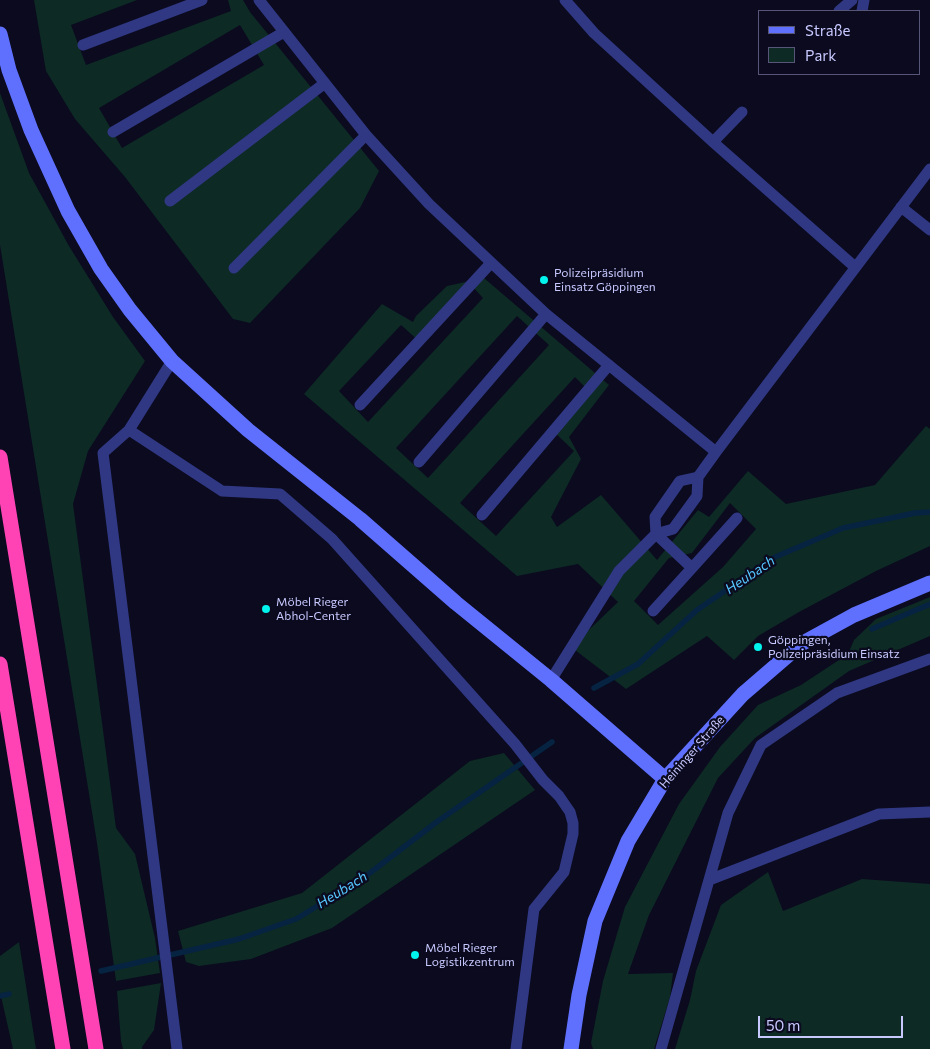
<!DOCTYPE html>
<meta charset="utf-8">
<style>
body{margin:0}
#map{position:relative;width:930px;height:1049px;overflow:hidden;background:#0b0a1f;font-family:Commissioner,sans-serif}
canvas{display:block}
.legend{position:absolute;left:758px;top:10px;width:162px;height:65px;box-sizing:border-box;background:#0b0a1f;border:1px solid #575679;margin:0;padding:6px 9px;list-style:none;font-size:15px;color:#c8c9ff}
.legend li{display:flex;align-items:center;gap:10px;height:25px}
.legend b{width:25px;border:1px solid #575679}
.scale{position:absolute;left:758px;top:1016px;width:145px;height:22px;box-sizing:border-box;border:2px solid #c8c9ff;border-top:0;padding-left:6px;font-size:15px;line-height:18px;white-space:nowrap;color:#c8c9ff;-webkit-text-stroke:4px #0b0a1f;paint-order:stroke}
</style>
<div id="map">
<canvas width="930" height="1049"></canvas>
<ul class="legend">
<li><b style="height:6px;background:#5f70ff"></b>Straße</li>
<li><b style="height:14px;background:#0d2a25"></b>Park</li>
</ul>
<div class="scale">50 m</div>
</div>
<script>
const context = document.querySelector('canvas').getContext('2d');
context.lineJoin = 'round';
function fill(path, color) { context.fillStyle = color; context.fill(path, 'evenodd'); }
const toPath = rows => new Path2D(rows.map(r => 'M' + r).join(''));
function stroke(path, color, width, dash) { context.strokeStyle = color; context.lineWidth = width; context.lineCap = dash ? 'butt' : 'round'; context.setLineDash(dash || []); context.stroke(path); }
function write(font, color, halo, rows, align = 'center') {
  context.font = font + ' Commissioner,sans-serif'; context.lineWidth = 4.5; context.setLineDash([]); context.textBaseline = 'middle'; context.strokeStyle = halo; context.fillStyle = color; for (const [text, x, y, turn = 0] of rows) {
    context.save(); context.translate(x, y); context.rotate((+turn || 0) * Math.PI / 180); context.textAlign = isNaN(turn) ? turn : align; if (halo) context.strokeText(text, 0, 0); context.fillText(text, 0, 0); context.restore();
  }
}
const green = toPath([
 [34,0,137,0,71,25,86,65,231,11,228,0,243,0,250,12,379,171,360,208,250,323,233,319,125,177,75,119,46,71],
 [240,25,264,65,122,148,99,108],
 [0,93,29,173,69,246,113,317,145,361,88,451,73,504,116,828,135,854,155,938,160,973,116,981,97,843,0,245],
 [484,278,609,385,569,437,581,459,551,517,557,527,601,495,657,560,698,510,709,517,748,471,786,504,875,485,926,426,930,429,930,546,876,571,799,612,758,636,734,660,707,636,626,689,571,647,618,602,578,564,517,576,304,394,382,304,413,322,416,316,447,286],
 [472,286,483,298,368,422,339,391,401,325,421,343],
 [517,316,549,345,428,478,396,448],
 [575,377,589,391,553,431,574,451,496,536,460,503],
 [730,503,756,529,723,567,658,625,634,601,669,558,692,553],
 [930,597,930,636,849,671,755,738,718,778,649,915,628,974,673,973,670,997,654,1049,593,1049,591,1043,603,981,625,907,679,804,720,747,758,705,801,685,848,654,854,640,876,619],
 [504,753,535,790,332,928,251,959,199,966,186,962,178,931,302,893,470,761],
 [768,872,783,911,862,879,930,884,930,1049,675,1049,690,1000,696,971,721,905],
 [19,942,36,1049,13,1049,0,992,0,956],
 [161,983,154,1030,142,1047,142,1049,123,1049,121,1041,117,991]
]);
const stream = toPath([
 [872,629,930,604],
 [594,688,638,664,697,610,773,558,843,528,915,513,930,512],
 [101,971,239,939,296,919,362,879,438,821,552,742],
 [0,996,9,994]
]);
const lane = toPath([
 [259,0,366,135,429,204,546,314,716,452],
 [565,0,594,33,713,142,855,267],
 [839,11,852,0],
 [862,11,864,0],
 [83,45,202,0],
 [113,132,284,32],
 [713,142,742,112],
 [170,201,325,83],
 [901,207,930,230],
 [234,268,366,135],
 [172,361,129,430,103,453,177,1049],
 [360,405,491,263],
 [129,430,222,491,280,494,332,539,515,744,543,780,559,796,570,812,573,823,573,834,564,872,534,909,516,1049],
 [419,462,546,314],
 [482,515,609,365],
 [692,568,737,518],
 [653,611,692,568,656,534,655,517,680,481,698,477],
 [551,680,619,571,656,534,673,529,697,496,698,477,716,452,930,169],
 [709,880,879,814,930,812],
 [661,1049,728,813,761,745,837,693,930,659]
]);
const secondary = toPath([
 [0,34,9,70,31,130,68,211,101,269,130,310,172,361,248,430,360,519,456,603,551,680,665,779],
 [571,1049,579,995,595,921,628,841,665,779,743,694,801,644,854,615,930,583]
]);
const highway = toPath([
 [0,457,96,1049],
 [0,664,63,1049]
]);
const markers = [
 [544,280,5,"#00f3ed"],
 [266,609,5,"#00f3ed"],
 [758,647,5,"#00f3ed"],
 [415,955,5,"#00f3ed"]
];
const poiNames = [
 ["Polizeipräsidium",554,273],
 ["Einsatz Göppingen",554,287],
 ["Möbel Rieger",276,602],
 ["Abhol-Center",276,616],
 ["Göppingen,",768,640],
 ["Polizeipräsidium Einsatz",768,654],
 ["Möbel Rieger",425,948],
 ["Logistikzentrum",425,962]
];
const streetNames = [
 ["Heininger Straße",692,752,-49]
];
const waterNames = [
 ["Heubach",750,575,-34],
 ["Heubach",342,890,-32]
];
fill(green, '#0d2a25');
stroke(stream, '#062442', 5.5);
stroke(lane, '#303883', 11);
stroke(secondary, '#5f70ff', 15);
stroke(highway, '#ff43b5', 15);
for (const [x, y, r, color] of markers) { const dot = new Path2D(); dot.arc(x, y, r, 0, 2 * Math.PI); context.fillStyle = color; context.fill(dot); stroke(dot, '#0b0a1f', 2); }
write('12px', '#c8c9ff', '#0b0a1f', poiNames, 'left');
write('12px', '#c8c9ff', '#0b0a1f', streetNames);
write('italic 14px', '#56c7ff', '#0b0a1f', waterNames);
</script>
